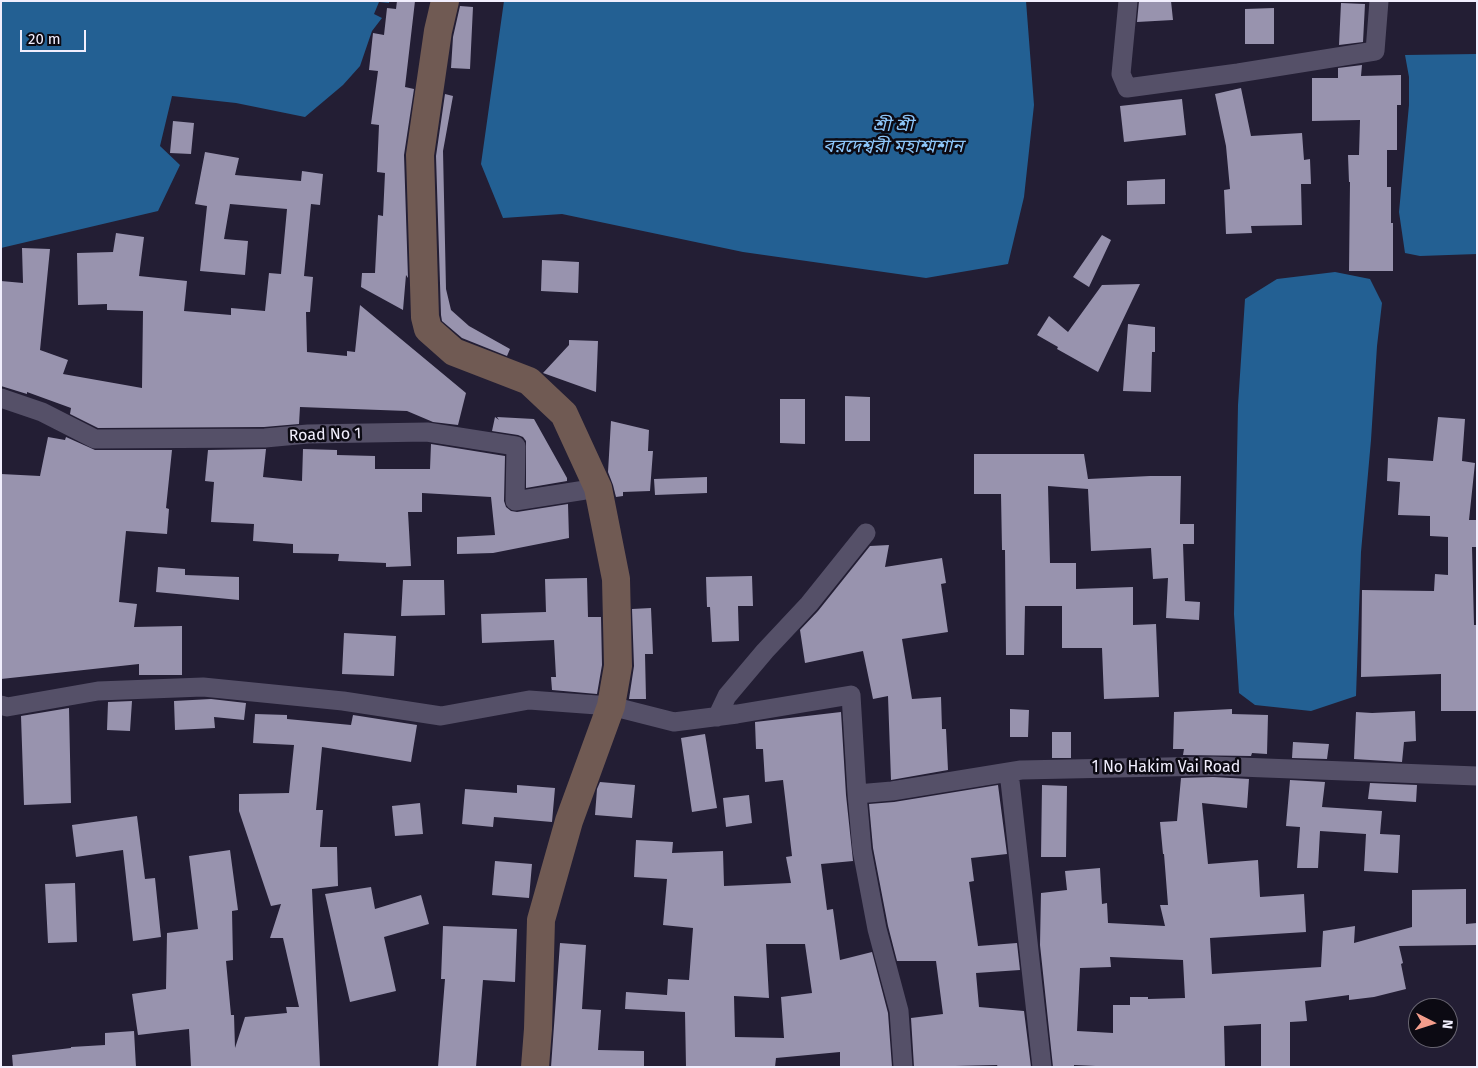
<!DOCTYPE html>
<meta charset="utf-8">
<style>
body{margin:0}
#map{position:relative;width:1478px;height:1068px;overflow:hidden;background:#231e34;font-family:"Fira Sans",sans-serif}
canvas{display:block}
.frame{position:absolute;inset:0;border:2px solid #f1eefd;pointer-events:none}
.north{position:absolute;left:1408px;top:998px;width:50px;height:50px;box-sizing:border-box;background:#0c0a13;border:1px solid #686571;border-radius:50%;rotate:95deg;font-size:14px;font-weight:700;line-height:20px;text-align:center;color:#f1eefd}
.north::after{content:'';display:block;margin:auto;width:18px;height:22px;background:#f49d8c;clip-path:polygon(50% 0,100% 100%,50% 72%,0 100%)}
.scale{position:absolute;left:20px;top:30px;width:66px;height:22px;box-sizing:border-box;border:2px solid #f1eefd;border-top:0;padding-left:6px;font-size:15px;line-height:18px;white-space:nowrap;color:#f1eefd;-webkit-text-stroke:4px #0c0a13;paint-order:stroke}
</style>
<div id="map">
<canvas width="1478" height="1068"></canvas>
<div class="frame"></div>
<div class="north">N</div>
<div class="scale">20 m</div>
</div>
<script>
const context = document.querySelector('canvas').getContext('2d');
context.lineJoin = 'round';
function fill(path, color) { context.fillStyle = color; context.fill(path, 'evenodd'); }
const toPath = rows => new Path2D(rows.map(r => 'M' + r).join(''));
function stroke(path, color, width, dash) { context.strokeStyle = color; context.lineWidth = width; context.lineCap = dash ? 'butt' : 'round'; context.setLineDash(dash || []); context.stroke(path); }
function write(font, color, halo, rows, align = 'center') {
  context.font = font + ' "Fira Sans","Noto Sans Bengali",sans-serif'; context.lineWidth = 5; context.setLineDash([]); context.textBaseline = 'middle'; context.strokeStyle = halo; context.fillStyle = color; for (const [text, x, y, turn = 0] of rows) {
    context.save(); context.translate(x, y); context.rotate((+turn || 0) * Math.PI / 180); context.textAlign = isNaN(turn) ? turn : align; if (halo) context.strokeText(text, 0, 0); context.fillText(text, 0, 0); context.restore();
  }
}
const water = toPath([
 [1,1,389,1,389,3,379,2,374,14,382,18,372,31,360,66,343,85,305,117,236,103,172,96,160,146,180,165,158,211,1,248],
 [504,1,1026,1,1034,105,1024,197,1008,264,926,278,743,252,562,214,503,218,481,164],
 [1477,54,1477,254,1420,256,1405,253,1399,212,1409,105,1409,77,1405,55],
 [1335,272,1370,279,1382,303,1377,346,1371,440,1361,552,1356,696,1311,711,1255,705,1239,693,1234,614,1238,405,1245,299,1277,279]
]);
const building = toPath([
 [397,1,415,1,405,87,414,89,404,155,408,278,406,275,403,310,361,287,362,273,375,273,378,215,383,216,385,173,377,172,379,125,371,124,378,71,369,70,373,33,384,35,387,8,396,9],
 [1139,1,1171,1,1173,20,1137,22],
 [1341,3,1365,4,1363,42,1339,45],
 [460,6,473,7,470,69,451,68,453,37],
 [1274,8,1274,44,1245,44,1245,9],
 [1362,65,1361,76,1401,75,1401,105,1397,105,1397,150,1387,150,1387,187,1391,187,1391,223,1393,223,1393,271,1349,271,1350,182,1349,182,1348,155,1359,155,1360,120,1312,121,1312,78,1338,78,1338,68],
 [1241,88,1251,136,1302,133,1304,160,1310,159,1311,184,1301,184,1302,225,1251,226,1252,233,1226,234,1224,190,1230,189,1226,146,1215,94],
 [445,94,453,96,443,151,446,289,451,310,469,326,510,349,507,356,462,338,442,321,441,315,436,156],
 [1182,99,1186,135,1124,142,1120,106],
 [173,121,194,123,191,154,170,153],
 [205,152,239,158,235,175,301,181,302,171,323,174,320,205,311,204,304,276,313,277,310,312,306,312,307,352,347,356,347,351,355,352,360,305,466,393,458,425,433,422,407,411,300,407,299,424,264,427,98,428,70,414,71,408,27,392,27,394,1,386,1,281,23,283,22,248,50,249,40,350,68,360,63,374,142,388,143,311,107,310,107,304,78,305,77,253,113,252,116,233,144,237,139,276,187,281,184,311,231,315,231,308,265,311,269,273,281,274,287,209,230,204,224,239,248,241,245,275,200,271,207,206,195,204],
 [1165,179,1165,204,1127,205,1127,181],
 [1102,235,1111,240,1089,287,1073,277],
 [542,260,579,262,578,293,541,291],
 [1140,284,1098,372,1057,349,1058,347,1037,335,1049,316,1068,332,1102,285],
 [1128,324,1155,327,1155,352,1152,352,1151,392,1123,391],
 [569,340,598,341,596,392,543,373,569,345],
 [845,396,870,397,870,441,845,441],
 [780,399,805,399,805,444,780,443],
 [495,417,499,420,497,417,534,419,567,478,567,481,526,488,526,441,523,437,518,435,492,431],
 [1438,417,1465,419,1462,461,1475,463,1469,520,1477,520,1477,547,1472,547,1474,625,1477,625,1477,711,1441,711,1441,674,1361,677,1362,590,1434,591,1435,574,1448,575,1448,537,1430,536,1430,516,1398,515,1400,482,1387,481,1388,458,1433,461],
 [611,421,649,430,648,451,653,451,650,491,623,492,623,496,616,497,613,485,608,472],
 [48,437,65,440,66,437,95,450,172,450,166,508,169,509,167,534,126,531,119,602,137,604,134,627,182,626,182,675,139,675,139,664,1,679,1,474,40,476],
 [431,444,505,456,504,501,506,507,511,511,517,512,568,504,569,538,493,553,457,554,457,537,495,535,491,497,422,493,422,512,408,512,411,566,386,567,386,563,338,561,339,554,293,553,293,544,253,541,254,524,211,522,214,482,205,481,208,450,266,449,263,477,302,481,303,449,337,450,337,455,375,456,375,469,430,469],
 [974,454,1084,454,1088,479,1150,476,1181,476,1180,524,1194,524,1194,544,1183,544,1185,601,1200,602,1199,620,1166,618,1168,578,1153,579,1151,548,1091,551,1088,489,1048,486,1050,563,1076,563,1076,589,1133,587,1133,625,1156,624,1159,697,1104,699,1102,648,1062,648,1062,606,1025,606,1024,655,1006,655,1005,550,1002,550,1001,494,974,494],
 [707,477,707,493,655,495,654,479],
 [889,545,885,567,942,558,946,583,941,584,948,632,902,639,912,699,941,697,942,729,946,729,948,770,891,780,888,696,873,699,863,651,805,663,800,630,818,611,870,546],
 [158,567,185,569,185,575,239,577,239,600,156,592],
 [752,576,753,606,738,606,739,641,712,642,710,607,707,607,706,577],
 [587,578,588,617,601,617,602,665,597,694,552,690,551,677,556,677,554,640,482,643,481,614,546,612,545,579],
 [403,580,444,580,445,615,401,616],
 [651,608,653,654,645,654,646,699,629,699,634,666,632,609],
 [344,633,396,636,394,676,342,674],
 [211,699,246,703,244,720,214,717,215,728,175,730,174,701],
 [132,701,130,731,107,730,108,702],
 [69,708,71,803,24,805,21,716],
 [1010,709,1029,710,1028,737,1010,737],
 [1232,709,1232,714,1268,715,1267,754,1252,753,1251,756,1183,755,1184,749,1173,749,1174,712],
 [1415,711,1416,741,1404,742,1402,762,1354,759,1356,712,1372,713],
 [841,712,846,795,853,861,821,864,827,910,833,909,840,960,872,952,888,1013,892,1067,840,1067,840,1052,776,1058,775,1067,686,1067,685,1012,625,1009,626,992,667,995,668,979,689,980,693,928,663,925,667,879,634,877,636,840,673,842,672,853,723,851,724,886,791,883,786,857,792,856,783,780,765,782,763,749,756,749,755,722],
 [766,944,805,944,812,993,781,997,784,1038,735,1037,734,996,769,998],
 [255,714,287,715,287,719,351,725,353,715,417,725,411,762,322,747,316,810,323,810,320,847,337,847,338,886,312,889,320,1067,191,1067,189,1029,138,1035,132,994,166,989,167,933,198,929,189,856,230,850,238,910,232,911,233,960,226,961,231,1015,234,1015,235,1048,245,1017,287,1013,286,1007,299,1007,283,938,270,938,281,904,271,906,239,811,239,794,289,793,294,745,253,743],
 [1052,732,1071,732,1071,758,1052,758],
 [705,734,717,808,692,812,681,738],
 [1293,742,1329,744,1327,759,1292,758],
 [1213,777,1249,779,1247,808,1202,803,1208,864,1258,860,1260,897,1304,894,1306,932,1210,938,1212,974,1321,967,1323,931,1355,926,1354,943,1412,927,1412,890,1466,889,1466,924,1477,923,1477,945,1399,946,1403,963,1401,964,1406,989,1374,997,1349,1000,1349,995,1305,1001,1307,1021,1290,1022,1290,1067,1261,1067,1261,1024,1224,1026,1225,1067,1117,1067,1074,1065,1074,1067,1053,1067,1040,945,1041,893,1067,890,1065,871,1100,868,1102,904,1107,903,1108,923,1165,926,1160,905,1168,905,1164,854,1163,854,1160,822,1177,821,1181,778],
 [1110,957,1183,960,1185,998,1148,999,1148,997,1130,997,1130,1005,1113,1005,1113,1033,1077,1031,1080,968,1111,967],
 [1290,780,1325,782,1322,807,1382,811,1380,834,1400,835,1398,873,1364,871,1366,834,1320,831,1318,868,1297,868,1300,827,1286,826],
 [600,782,635,785,632,818,595,815,597,789],
 [1370,783,1417,785,1416,802,1368,799],
 [517,785,555,788,552,822,494,817,493,827,462,824,465,789,517,793],
 [998,785,1007,854,971,858,974,881,969,882,978,946,1017,943,1020,970,976,973,979,1007,1024,1011,1031,1067,998,1067,997,1065,914,1067,911,1018,943,1014,936,961,897,961,888,926,873,848,869,804,894,802],
 [1042,785,1067,786,1066,857,1041,857],
 [749,795,752,823,726,827,723,798],
 [420,803,423,834,395,836,392,806],
 [137,816,145,879,155,878,161,937,133,941,123,850,76,857,72,825],
 [495,861,532,864,529,898,492,895],
 [75,883,77,942,48,943,45,884],
 [371,887,375,909,421,895,429,924,384,937,396,991,350,1002,325,894],
 [443,926,517,929,515,982,483,980,476,1067,438,1067,445,979,441,979],
 [560,943,586,945,582,1009,601,1010,598,1050,644,1051,644,1067,551,1067],
 [134,1031,136,1067,13,1067,12,1055,71,1048,71,1047,105,1045,105,1033]
]);
const street = toPath([
 [1128,1,1121,74,1127,88,1238,73,1375,51,1379,1],
 [1,398,42,412,95,439,265,438,308,434,427,432,516,446,515,501,598,488],
 [1,705,7,707,98,691,203,687,343,701,441,716,529,700,611,706,674,722,737,714,851,695,857,794,862,850,877,929,899,1011,903,1067],
 [717,717,727,696,765,651,809,604,866,533],
 [1009,772,1042,1067],
 [857,794,892,791,1021,770,1213,766,1477,776]
]);
const secondary = toPath([
 [445,1,438,31,420,155,425,317,428,329,454,352,529,381,564,414,598,488,616,579,618,666,611,706,569,821,541,920,538,1029,535,1067]
]);
const streetNames = [
 ["Road No 1",325,435,-2],
 ["1 No Hakim Vai Road",1166,768]
];
const waterNames = [
 ["শ্রী শ্রী",893,126],
 ["বরদেশ্বরী মহাশ্মশান",893,147]
];
fill(water, '#236093');
fill(building, '#9893ae');
stroke(street, '#555068', 19);
stroke(secondary, '#705a53', 28);
write('16px', '#f1eefd', '#0c0a13', streetNames);
write('italic 18px', '#8dc6fa', '#0c0a13', waterNames);
</script>
